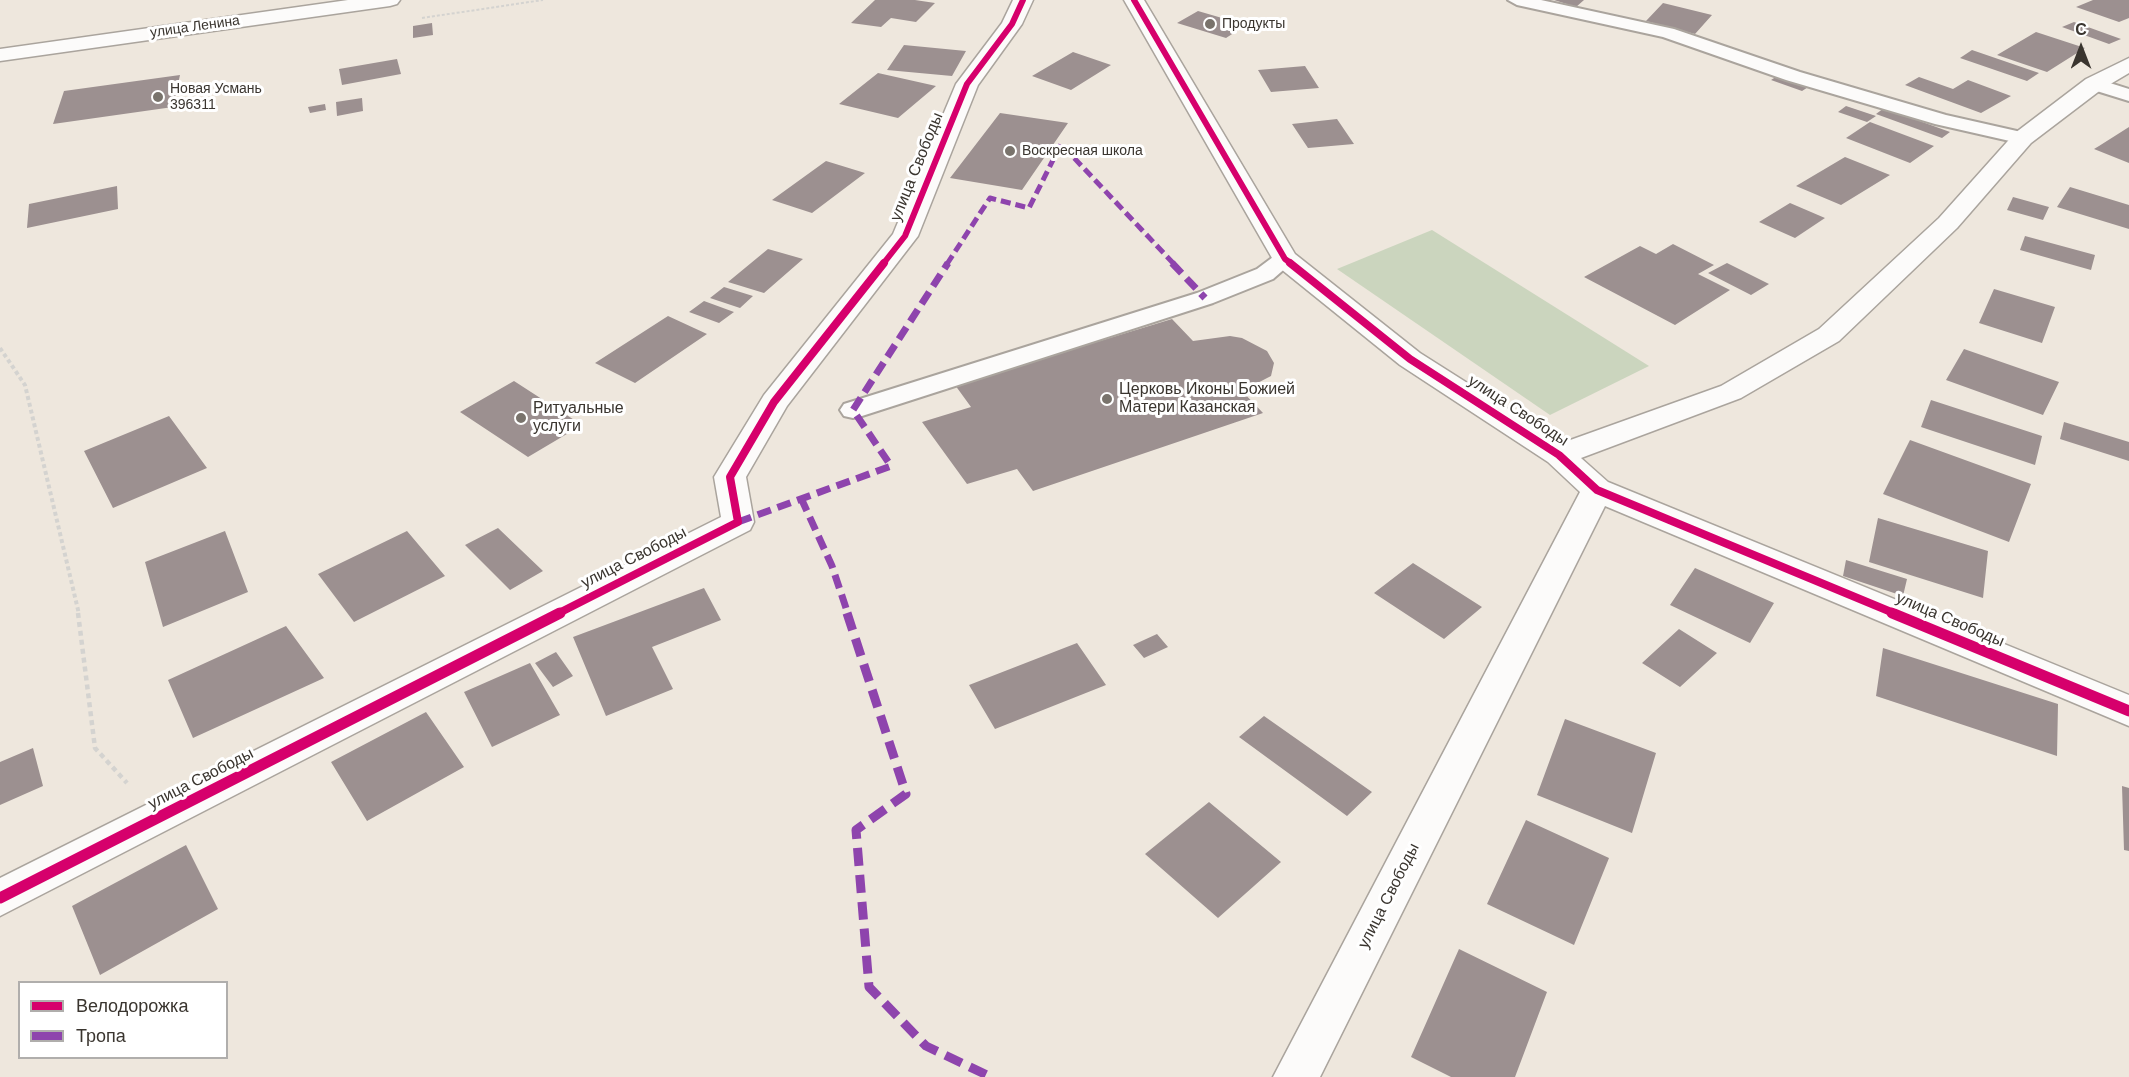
<!DOCTYPE html>
<meta charset="utf-8">
<style>
body{margin:0}
#map{position:relative;width:2129px;height:1077px;overflow:hidden;background:#eee7dd;font-family:Helvetica,sans-serif}
canvas{display:block}
.legend{position:absolute;left:18px;top:981px;width:210px;height:78px;box-sizing:border-box;background:#fff;border:2px solid #b0aeac;margin:0;padding:8px 10px;list-style:none;font-size:18px;color:#3a352f}
.legend li{display:flex;align-items:center;gap:12px;height:30px}
.legend b{width:30px;border:2px solid #b0aeac}
.north{position:absolute;left:2051px;top:18px;width:60px;height:60px;-webkit-text-stroke:4px #fff;paint-order:stroke;rotate:0deg;font-size:16px;font-weight:700;line-height:24px;text-align:center;color:#3a352f}
.north::after{content:'';display:block;margin:auto;width:21px;height:27px;background:#3a352f;clip-path:polygon(50% 0,100% 100%,50% 72%,0 100%)}
</style>
<div id="map">
<canvas width="2129" height="1077"></canvas>
<ul class="legend">
<li><b style="height:8px;background:#d6006c"></b>Велодорожка</li>
<li><b style="height:8px;background:#8e44ad"></b>Тропа</li>
</ul>
<div class="north">С</div>
</div>
<script>
const context = document.querySelector('canvas').getContext('2d');
context.lineJoin = 'round';
function fill(path, color) { context.fillStyle = color; context.fill(path, 'evenodd'); }
const toPath = rows => new Path2D(rows.map(r => 'M' + r).join(''));
function stroke(path, color, width, dash) { context.strokeStyle = color; context.lineWidth = width; context.lineCap = dash ? 'butt' : 'round'; context.setLineDash(dash || []); context.stroke(path); }
function write(font, color, halo, rows, align = 'center') {
  context.font = font + ' Helvetica,sans-serif'; context.lineWidth = 6; context.setLineDash([]); context.textBaseline = 'middle'; context.strokeStyle = halo; context.fillStyle = color; for (const [text, x, y, turn = 0] of rows) {
    context.save(); context.translate(x, y); context.rotate((+turn || 0) * Math.PI / 180); context.textAlign = isNaN(turn) ? turn : align; if (halo) context.strokeText(text, 0, 0); context.fillText(text, 0, 0); context.restore();
  }
}
const green = toPath([
 [1432,230,1649,366,1550,415,1337,269]
]);
const building = toPath([
 [875,0,915,0,935,3,916,22,891,18,881,27,851,23],
 [1554,0,1584,0,1576,7],
 [2093,0,2129,0,2129,18,2119,22,2076,7],
 [1663,3,1712,15,1695,34,1646,21],
 [1198,11,1246,25,1226,38,1177,23],
 [2074,22,2121,39,2109,44,2062,27],
 [432,23,433,35,413,38,413,26],
 [2036,32,2085,48,2047,72,1997,55],
 [904,45,966,51,952,76,887,70],
 [1972,50,2039,73,2027,81,1960,58],
 [1073,52,1111,65,1071,90,1032,76],
 [397,59,401,74,342,85,339,69],
 [1305,66,1319,88,1271,92,1258,70],
 [878,73,936,86,898,118,839,104],
 [1782,73,1813,84,1802,91,1771,80],
 [180,75,173,107,53,124,64,91],
 [1919,77,1953,89,1968,80,2011,96,1981,113,1905,85],
 [362,98,363,111,337,116,336,102],
 [325,104,326,110,310,113,308,107],
 [1846,106,1876,116,1867,122,1838,112],
 [1884,108,1950,132,1942,138,1876,114],
 [1000,113,1068,123,1022,190,950,178],
 [1337,119,1354,144,1308,148,1292,124],
 [1870,122,1934,146,1910,163,1846,138],
 [2129,127,2129,163,2094,149,2099,146],
 [1845,157,1890,175,1841,205,1796,186],
 [826,161,865,173,812,213,772,200],
 [117,186,118,209,27,228,29,204],
 [2070,187,2129,205,2129,229,2057,207],
 [2013,197,2049,207,2043,220,2007,210],
 [1790,203,1825,218,1795,238,1759,222],
 [2025,236,2095,255,2091,270,2020,250],
 [1673,244,1714,265,1698,274,1730,290,1675,325,1584,277,1640,246,1656,254],
 [768,249,803,259,764,293,728,282],
 [1727,263,1769,284,1751,295,1708,273],
 [724,287,753,296,740,308,710,298],
 [1994,289,2055,307,2042,343,1979,323],
 [704,301,734,312,719,323,689,312],
 [668,316,707,334,635,383,595,363],
 [1172,319,1193,341,1230,336,1242,338,1267,351,1274,363,1271,376,1242,391,1263,413,1033,491,1017,469,967,484,922,422,971,407,955,385],
 [1964,349,2059,382,2043,415,1946,380],
 [514,381,582,425,528,457,460,412],
 [1931,400,2042,436,2035,465,1921,427],
 [169,416,207,468,113,508,84,451],
 [2064,422,2129,442,2129,461,2060,439],
 [1910,440,2031,484,2009,542,1883,494],
 [1878,518,1988,551,1983,598,1869,562],
 [498,528,543,571,510,590,465,545],
 [225,531,248,592,163,627,145,562],
 [407,531,445,576,354,622,318,574],
 [1846,560,1907,579,1903,596,1843,576],
 [1413,563,1482,607,1444,639,1374,593],
 [1695,568,1774,603,1750,643,1670,605],
 [704,588,721,620,652,647,673,689,606,716,573,637],
 [286,626,324,678,193,738,168,680],
 [1679,629,1717,653,1680,687,1642,663],
 [1157,634,1168,647,1144,658,1133,645],
 [1077,643,1106,685,995,729,969,685],
 [1883,648,2058,704,2057,756,1876,696],
 [556,652,573,676,553,687,535,663],
 [530,663,560,715,492,747,464,692],
 [426,712,464,767,367,821,331,762],
 [1264,716,1372,792,1347,816,1239,737],
 [1565,719,1656,753,1632,833,1537,795],
 [33,748,43,786,0,805,0,762],
 [2122,786,2129,788,2129,851,2124,850],
 [1209,802,1281,862,1218,918,1145,854],
 [1526,820,1609,858,1574,945,1487,904],
 [186,845,218,909,100,975,72,906],
 [1459,949,1547,992,1515,1077,1451,1077,1411,1057]
]);
const pathFar2 = toPath([
 [422,18,543,0]
]);
const pathFar1 = toPath([
 [0,348,25,385,79,614]
]);
const path = toPath([
 [78,613,95,748,127,783]
]);
const service = toPath([
 [1508,0,1541,0,1674,29,1800,72,1946,115,2030,134,2033,138,2030,142,2023,144,1935,124,1786,80,1663,37,1517,5,1508,0],
 [2094,78,2129,89,2129,101,2087,88,2085,84,2094,78],
 [1285,252,1293,254,1296,259,1273,279,1213,303,862,416,853,418,844,416,840,410,844,404,1197,293,1257,269,1277,254,1285,252]
]);
const minor = toPath([
 [1013,0,1033,0,1022,24,978,85,918,236,787,406,746,477,754,522,750,530,0,916,0,878,721,517,714,477,764,395,893,234,956,84,1002,23,1013,0],
 [1124,0,1144,0,1295,254,1420,353,1562,443,1721,386,1819,329,1939,218,2015,133,2086,79,2129,58,2129,73,2102,89,2031,143,1957,228,1839,341,1741,398,1581,458,1608,482,2129,695,2129,726,1605,506,1320,1077,1273,1077,1580,492,1548,462,1400,365,1276,265,1124,0]
]);
const secondary = toPath([
 [348,0,400,0,397,4,390,6,0,61,0,49,348,0]
]);
const quietFar2 = toPath([
 [947,264,990,198,1029,208,1061,144,1174,264]
]);
const quietFar1 = toPath([
 [1172,263,1205,298],
 [801,498,832,566,848,614],
 [738,522,891,466,853,410,948,263]
]);
const quiet = toPath([
 [847,613,906,794,856,830,869,987,926,1046,991,1077]
]);
const cyclewayFar2 = toPath([
 [1134,0,1285,259,1292,264],
 [883,264,905,236,967,84,1012,24,1023,0]
]);
const cyclewayFar1 = toPath([
 [1290,263,1410,359,1559,455,1597,490,1896,614],
 [557,614,738,522,730,477,774,402,884,263]
]);
const cycleway = toPath([
 [1892,613,2129,711],
 [0,898,560,613]
]);
const markers = [
 [1210,24,6,"#79736c"],
 [158,97,6,"#79736c"],
 [1010,151,6,"#79736c"],
 [1107,399,6,"#79736c"],
 [521,418,6,"#79736c"]
];
const farPoinames = [
 ["Продукты",1222,24],
 ["Новая Усмань",170,89],
 ["396311",170,105],
 ["Воскресная школа",1022,151]
];
const farStreetnames = [
 ["улица Ленина",195,27,-8]
];
const streetNames = [
 ["улица Свободы",917,167,-68],
 ["улица Свободы",1518,411,33],
 ["улица Свободы",634,558,-27],
 ["улица Свободы",1950,620,23],
 ["улица Свободы",201,779,-27],
 ["улица Свободы",1389,896,-63]
];
const poiNames = [
 ["Церковь Иконы Божией",1119,390],
 ["Матери Казанская",1119,408],
 ["Ритуальные",533,409],
 ["услуги",533,427]
];
fill(green, '#cbd5be');
fill(building, '#9c9090');
stroke(service, '#aaa49d', 4);
stroke(minor, '#aaa49d', 3);
stroke(secondary, '#aaa49d', 3);
stroke(pathFar2, '#d4d3d0', 2, [3, 2]);
stroke(pathFar1, '#d4d3d0', 4, [4, 3]);
stroke(path, '#d4d3d0', 4.5, [5, 4]);
fill(service, '#fcfbfa');
fill(minor, '#fcfbfa');
fill(secondary, '#fcfbfa');
stroke(quietFar2, '#8e44ad', 5, [10, 5]);
stroke(quietFar1, '#8e44ad', 7, [14, 7]);
stroke(quiet, '#8e44ad', 9, [18, 9]);
stroke(cyclewayFar2, '#d6006c', 6);
stroke(cyclewayFar1, '#d6006c', 8);
stroke(cycleway, '#d6006c', 11);
for (const [x, y, r, color] of markers) { const dot = new Path2D(); dot.arc(x, y, r, 0, 2 * Math.PI); context.fillStyle = color; context.fill(dot); stroke(dot, '#fff', 2); }
write('14px', '#3a352f', '#fff', farPoinames, 'left');
write('14px', '#3a352f', '#fff', farStreetnames);
write('16px', '#3a352f', '#fff', streetNames);
write('16px', '#3a352f', '#fff', poiNames, 'left');
</script>
